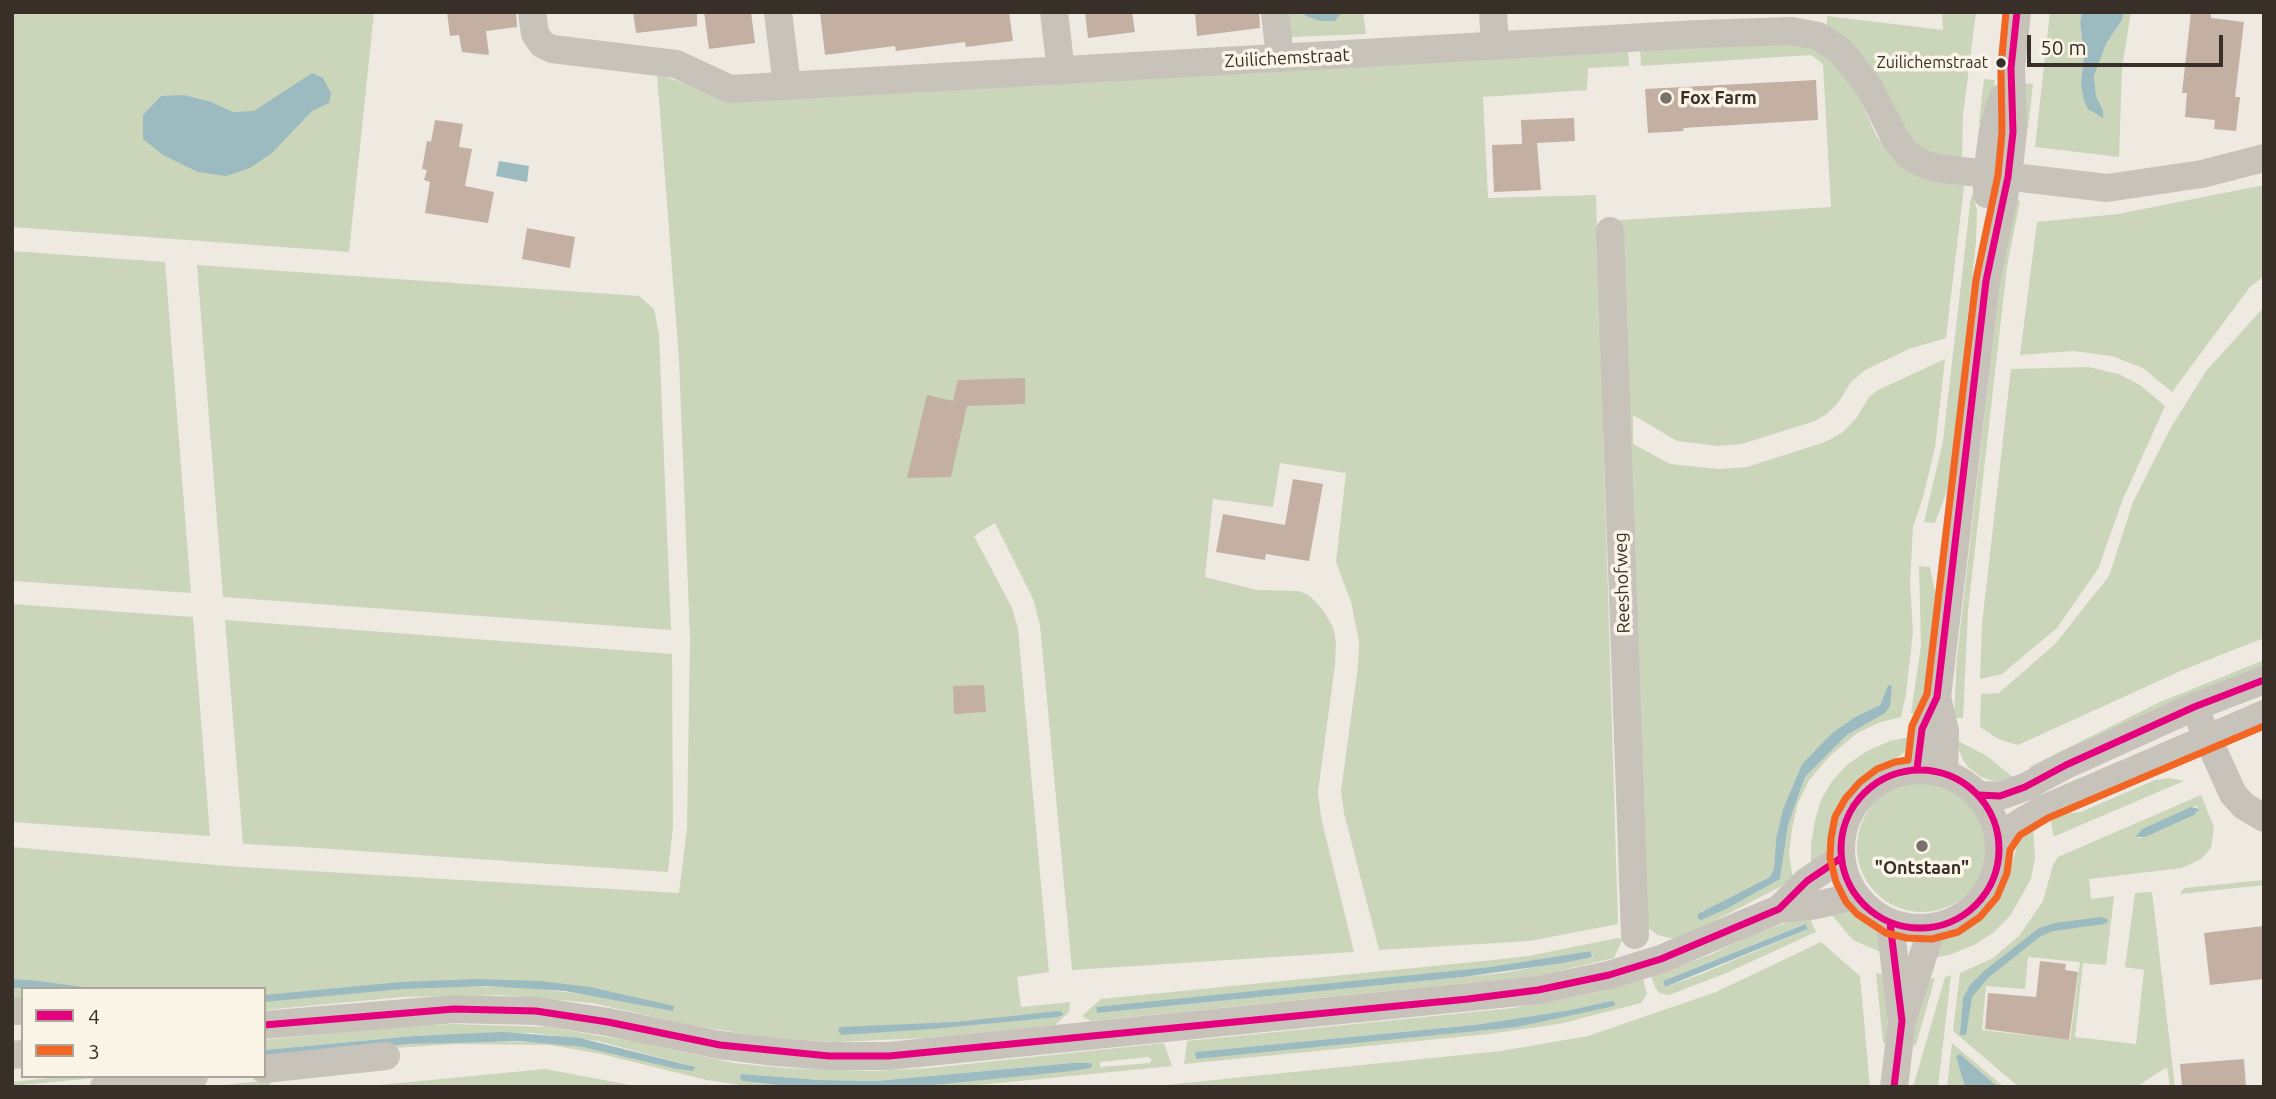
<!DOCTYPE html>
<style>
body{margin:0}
#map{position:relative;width:2276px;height:1099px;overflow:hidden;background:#eeeae1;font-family:Ubuntu,sans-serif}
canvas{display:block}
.frame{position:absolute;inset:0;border:14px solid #383028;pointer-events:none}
.legend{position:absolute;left:21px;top:987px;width:245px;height:91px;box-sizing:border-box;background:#fbf5e8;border:2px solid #ada69b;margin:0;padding:9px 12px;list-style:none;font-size:21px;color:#383028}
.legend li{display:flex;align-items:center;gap:14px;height:35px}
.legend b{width:35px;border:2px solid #ada69b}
.scale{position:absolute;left:2027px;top:35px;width:196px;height:32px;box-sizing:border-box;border:4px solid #383028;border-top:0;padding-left:9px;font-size:21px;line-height:24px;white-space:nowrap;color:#383028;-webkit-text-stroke:5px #fbf5e8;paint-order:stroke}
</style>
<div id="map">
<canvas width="2276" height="1099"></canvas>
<div class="frame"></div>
<ul class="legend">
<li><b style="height:9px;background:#e5007d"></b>4</li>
<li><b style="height:9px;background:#f26522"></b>3</li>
</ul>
<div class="scale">50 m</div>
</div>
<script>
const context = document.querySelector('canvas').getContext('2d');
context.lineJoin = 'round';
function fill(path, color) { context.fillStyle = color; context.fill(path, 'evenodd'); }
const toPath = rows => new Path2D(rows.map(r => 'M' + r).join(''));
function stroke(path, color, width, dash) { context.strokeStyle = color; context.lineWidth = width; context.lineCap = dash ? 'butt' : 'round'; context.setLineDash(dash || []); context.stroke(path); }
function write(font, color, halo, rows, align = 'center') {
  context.font = font + ' Ubuntu,sans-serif'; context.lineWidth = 7; context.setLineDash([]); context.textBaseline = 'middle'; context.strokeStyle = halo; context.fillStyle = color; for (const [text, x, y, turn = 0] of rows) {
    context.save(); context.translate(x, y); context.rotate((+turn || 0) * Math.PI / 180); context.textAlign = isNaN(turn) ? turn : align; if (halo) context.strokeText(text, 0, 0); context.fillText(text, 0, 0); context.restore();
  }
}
const green = toPath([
 [12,12,374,12,349,252,12,227],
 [1283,12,1302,12,1306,16,1335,21,1342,12,1363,12,1366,34,1291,37],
 [1942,12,1976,12,1963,116,1962,160,1926,155,1908,143,1827,27,1827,16,1943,30],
 [2050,12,2082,12,2080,23,2084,54,2081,84,2103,110,2096,96,2094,76,2106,44,2122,20,2124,12,2131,12,2122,68,2119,157,2035,147],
 [1782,40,1826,53,1854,87,1877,137,1902,167,1957,180,1964,186,1946,338,1909,349,1865,370,1851,382,1838,403,1827,414,1815,421,1742,444,1718,446,1677,441,1633,415,1633,444,1670,464,1719,469,1747,467,1825,442,1842,433,1857,417,1869,397,1878,390,1945,359,1935,448,1923,497,1913,527,1910,583,1913,632,1906,694,1901,717,1881,722,1857,733,1831,755,1809,780,1798,803,1792,829,1789,854,1793,880,1703,927,1676,938,1670,938,1658,935,1648,928,1619,220,1831,207,1823,64,1811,55,1641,66,1640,49],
 [1888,685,1885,713,1847,735,1805,777,1788,825,1780,879,1701,920,1701,913,1770,877,1774,868,1776,839,1783,809,1802,764,1832,733,1855,717,1880,705],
 [1628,50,1629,66,1588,68,1587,90,1483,97,1488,198,1596,195,1618,924,1530,941,1379,950,1344,813,1341,791,1358,666,1359,641,1351,602,1336,562,1346,473,1280,463,1273,507,1213,499,1205,577,1257,590,1299,591,1310,596,1322,609,1333,627,1336,643,1335,665,1318,792,1321,817,1354,952,1072,970,1040,625,1033,599,995,523,974,536,1012,608,1018,629,1049,972,1017,977,1021,1007,1070,1002,1069,1012,1055,1025,926,1038,837,1042,770,1038,691,1025,592,1003,502,995,403,997,264,1010,264,989,23,989,23,998,12,997,12,847,227,866,679,893,687,829,690,639,679,359,657,74,731,99],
 [489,982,592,994,593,995,516,987,457,986],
 [1984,79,1995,80,1987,124,1979,123],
 [2021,83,2033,84,2028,129,2020,128],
 [2264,185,2264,276,2250,287,2172,392,2143,368,2112,356,2073,351,2020,355,2037,222,2118,214],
 [1973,194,1977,210,1976,242,1949,486,1935,523,1924,522,1943,441,1971,196],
 [2017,199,2020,201,2007,267,1968,610,1963,718,1954,718,1957,657,2004,244],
 [12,251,165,262,191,593,12,581],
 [197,265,639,296,654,309,659,334,671,630,223,597],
 [2264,307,2264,638,2185,669,2018,745,1998,739,1980,727,1981,694,1999,693,2055,644,2109,576,2133,502,2170,429,2206,371],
 [2088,367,2119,374,2140,385,2165,406,2123,499,2098,569,2057,628,2002,674,1980,679,1982,624,2011,369],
 [1919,566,1930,567,1936,597,1927,682,1920,715,1911,713,1921,646],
 [12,604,193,617,210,836,12,822],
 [225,620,672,654,673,827,668,872,301,847,243,844],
 [2264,660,2264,668,2033,775,2029,767,2160,702],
 [1914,736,1908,748,1901,755,1869,774,1848,796,1837,817,1828,849,1811,870,1811,845,1815,820,1821,800,1832,781,1848,764,1867,751,1890,741],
 [1958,741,1987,756,2015,779,1996,782,1981,777,1968,767,1963,760,1956,743],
 [2170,778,2184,781,2055,836,2053,835,2050,815,2081,812,2155,780],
 '1857 847a65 65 0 1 1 130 0a65 65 0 1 1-130 0Z',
 [2201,795,2214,827,2211,848,2201,859,2182,868,2089,879,2091,899,2114,896,2113,905,2106,965,2083,963,2075,1037,2136,1044,2144,970,2125,967,2135,893,2152,892,2175,1087,2170,1087,2167,1067,2136,1087,2019,1087,1953,1031,1960,973,1993,958,2019,936,2043,901,2053,865,2058,857],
 [2195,806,2200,809,2197,813,2141,838,2135,837,2142,829],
 [2028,957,2080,962,2070,1040,1982,1030,1986,986,2025,989],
 [2033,828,2035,858,2031,879,2010,916,1993,933,1974,945,1949,955,1932,958,1943,938,1978,918,1992,903,2005,884,2019,841],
 [2264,880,2264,885,2180,894,2184,888],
 [1854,910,1870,920,1879,934,1885,954,1853,940,1830,913],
 [1808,914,1816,932,1724,974,1669,995,1659,993,1655,987,1651,976,1710,955,1753,935],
 [1804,924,1808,929,1699,975,1665,987,1663,981],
 [1617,938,1623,939,1614,958,1537,976,1091,1021,1082,1016,1101,999,1484,961,1529,956],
 [1591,951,1593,955,1592,957,1503,973,1097,1013,1096,1008,1490,967],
 [1821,942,1860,976,1870,1087,1145,1087,1501,1051,1588,1036,1716,992],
 [1876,973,1889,976,1887,1042,1885,1044,1883,1042],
 [1951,975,1938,1087,1913,1087,1945,977],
 [1935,978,1916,1045,1914,1046,1913,1036,1924,980],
 [1643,979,1647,994,1641,1003,1559,1024,1489,1034,1184,1064,1187,1041,1513,1008,1599,992],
 [1612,1001,1484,1030,1195,1052,1474,1025,1565,1011],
 [453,1024,547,1027,637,1042,734,1063,783,1068,876,1071,929,1068,1164,1043,1172,1066,958,1087,915,1087,1091,1068,1072,1063,876,1081,820,1080,741,1074,756,1083,793,1087,753,1087,707,1080,601,1054,550,1045,456,1044,378,1049,381,1046,466,1041,542,1042,583,1047,695,1067,598,1041,532,1033,414,1036,264,1050,264,1040,405,1026],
 [1148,1057,1152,1059,1150,1063,1100,1067,1100,1062],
 [1952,1043,2004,1087,1998,1087,1960,1054,1957,1056,1965,1087,1947,1087],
 [545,1069,641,1087,360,1087,389,1084],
 [70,1076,115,1076,12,1086,12,1082],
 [271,1080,270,1087,205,1087]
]);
const water = toPath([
 [1302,12,1342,12,1335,21,1321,21,1306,16],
 [2082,12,2124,12,2122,20,2106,44,2094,76,2096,96,2103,110,2103,118,2088,109,2084,101,2081,84,2084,54,2080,23],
 [312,73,323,78,331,93,329,103,312,111,272,153,250,168,226,176,198,172,163,155,143,139,143,115,161,96,184,95,211,102,233,112,254,111],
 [499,161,529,166,527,182,496,176],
 [1888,685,1892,686,1890,706,1885,713,1847,735,1805,777,1788,825,1780,879,1726,909,1701,920,1698,919,1698,914,1770,877,1774,868,1776,839,1783,809,1802,764,1832,733,1855,717,1880,705],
 [2191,807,2200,809,2194,815,2145,837,2135,837,2142,829],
 [2100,917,2107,919,2108,922,2104,924,2053,931,2041,936,1989,977,1972,997,1966,1035,1960,1035,1963,998,1970,985,1984,971,2039,928,2055,923],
 [1805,924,1808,929,1665,987,1663,981],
 [1591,951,1592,957,1563,963,1463,977,1097,1013,1096,1007,1490,967],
 [12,979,39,981,97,989,12,988],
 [477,979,540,981,590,987,674,1006,673,1011,565,991,487,986,402,989,264,1002,264,995,401,982],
 [1612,1001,1615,1003,1614,1006,1517,1027,1196,1059,1195,1052,1474,1025,1565,1011],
 [1058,1011,1062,1012,1063,1015,1058,1017,932,1029,841,1035,838,1030,840,1027,956,1022],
 [503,1032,580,1038,695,1067,693,1071,677,1069,583,1047,520,1041,410,1044,264,1057,264,1050,414,1036],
 [1960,1054,1998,1087,1965,1087,1956,1056],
 [1072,1063,1090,1063,1092,1065,1091,1068,1072,1071,915,1087,793,1087,743,1081,740,1078,741,1074,820,1080,876,1081]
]);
const building = toPath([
 [447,12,516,12,517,27,486,31,489,55,462,52,459,35,450,36],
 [633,12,697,12,697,26,636,33],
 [704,12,751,12,755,43,709,49],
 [820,12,1009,12,1013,41,966,47,965,42,896,51,895,46,825,55],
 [1085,12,1132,12,1135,32,1088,38],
 [1195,12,1259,12,1260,28,1197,36],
 [2191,12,2211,12,2211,18,2244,22,2235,97,2240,97,2236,131,2214,129,2215,120,2185,117,2187,93,2182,93],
 [1816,80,1818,120,1683,128,1684,131,1648,133,1645,89],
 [1574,118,1575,141,1537,143,1541,190,1494,192,1492,145,1522,144,1521,120],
 [435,120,463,124,459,147,472,149,465,186,494,192,488,223,425,213,430,182,424,180,427,170,422,169,427,141,431,142],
 [527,228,575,237,570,268,522,259],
 [1025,378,1025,404,967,406,951,477,907,478,927,395,953,401,958,380],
 [1293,479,1323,484,1309,561,1266,554,1265,560,1216,552,1223,514,1285,525],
 [984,685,986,712,954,714,953,686],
 [2264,926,2264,979,2210,985,2204,933],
 [2040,961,2066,964,2065,970,2078,972,2069,1040,1985,1029,1988,993,2036,997],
 [2244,1059,2246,1087,2182,1087,2180,1064]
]);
const minor = toPath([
 [532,12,535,34,542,44,552,49,676,64,730,89,1698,34,1792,31,1818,36,1841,51,1869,87,1896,140,1908,155,1921,163,1936,168,2107,188,2202,174,2264,158],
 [778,12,787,86],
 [1054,12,1061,71],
 [1275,12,1280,58],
 [1493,12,1495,46],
 [1987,194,1987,175,1993,130,2003,97],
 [1610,231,1635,935],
 [1937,697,1945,731,1944,773],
 [2200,721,2233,794,2244,806,2264,818],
 [1917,769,1922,729,1937,697,1986,281,2008,177,2013,132,2011,68,2017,12],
 '1841 849a79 79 0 1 1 158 0a79 79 0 1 1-158 0Z',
 [1979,795,2000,796,2025,787,2066,765,2194,707,2264,680],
 [2000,846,2013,827,2043,809,2264,714],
 [1779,909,1807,881,1841,858],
 [1890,923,1901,1015],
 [12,1011,23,1011],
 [264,1025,454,1009,536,1011,608,1022,720,1045,775,1052,829,1056,889,1056,1538,990,1609,975,1661,959,1779,909,1817,905,1855,896],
 [12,1055,23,1054],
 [264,1069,386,1056],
 [104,1087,194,1076],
 [1894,1087,1902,1021,1932,928]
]);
const bus1 = toPath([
 [1917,769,1922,729,1937,697,1986,281,2008,177,2013,132,2011,68,2017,12],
 '1841 849a79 79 0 1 1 158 0a79 79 0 1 1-158 0Z',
 [1979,795,2000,796,2025,787,2066,765,2194,707,2264,680],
 [1890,923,1902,1021,1894,1087],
 [264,1025,454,1009,536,1011,608,1022,720,1045,829,1056,889,1056,1468,999,1538,990,1609,975,1661,959,1779,909,1807,881,1841,858]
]);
const bus2 = toPath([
 [2006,12,2001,67,2002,132,1998,175,1976,280,1927,694,1912,726,1908,760,1895,762,1877,769,1860,782,1845,799,1835,817,1831,838,1830,858,1836,882,1846,902,1857,914,1886,933,1907,938,1932,939,1958,932,1980,917,1997,897,2007,873,2010,850,2020,835,2048,818,2264,726]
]);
const markers = [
 [2001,63,6,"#383028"],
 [1666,98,7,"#787169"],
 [1922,846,7,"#787169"]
];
const busNames = [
 ["Zuilichemstraat",1988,63]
];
const streetNames = [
 ["Zuilichemstraat",1287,58,-3],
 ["Reeshofweg",1622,583,-92]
];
const poiNames = [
 ["Fox Farm",1680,98],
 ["\"Ontstaan\"",1922,868,"center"]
];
fill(green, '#cbd5ba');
fill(water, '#9cbbc0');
fill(building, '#c3b0a2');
stroke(minor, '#c7c2ba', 28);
stroke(bus1, '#e5007d', 7);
stroke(bus2, '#f26522', 7);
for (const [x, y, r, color] of markers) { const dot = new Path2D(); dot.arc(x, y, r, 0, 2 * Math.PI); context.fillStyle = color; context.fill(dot); stroke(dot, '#fbf5e8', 2.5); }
write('16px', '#383028', '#fbf5e8', busNames, 'right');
write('18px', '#383028', '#fbf5e8', streetNames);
write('bold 18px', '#383028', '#fbf5e8', poiNames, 'left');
</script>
